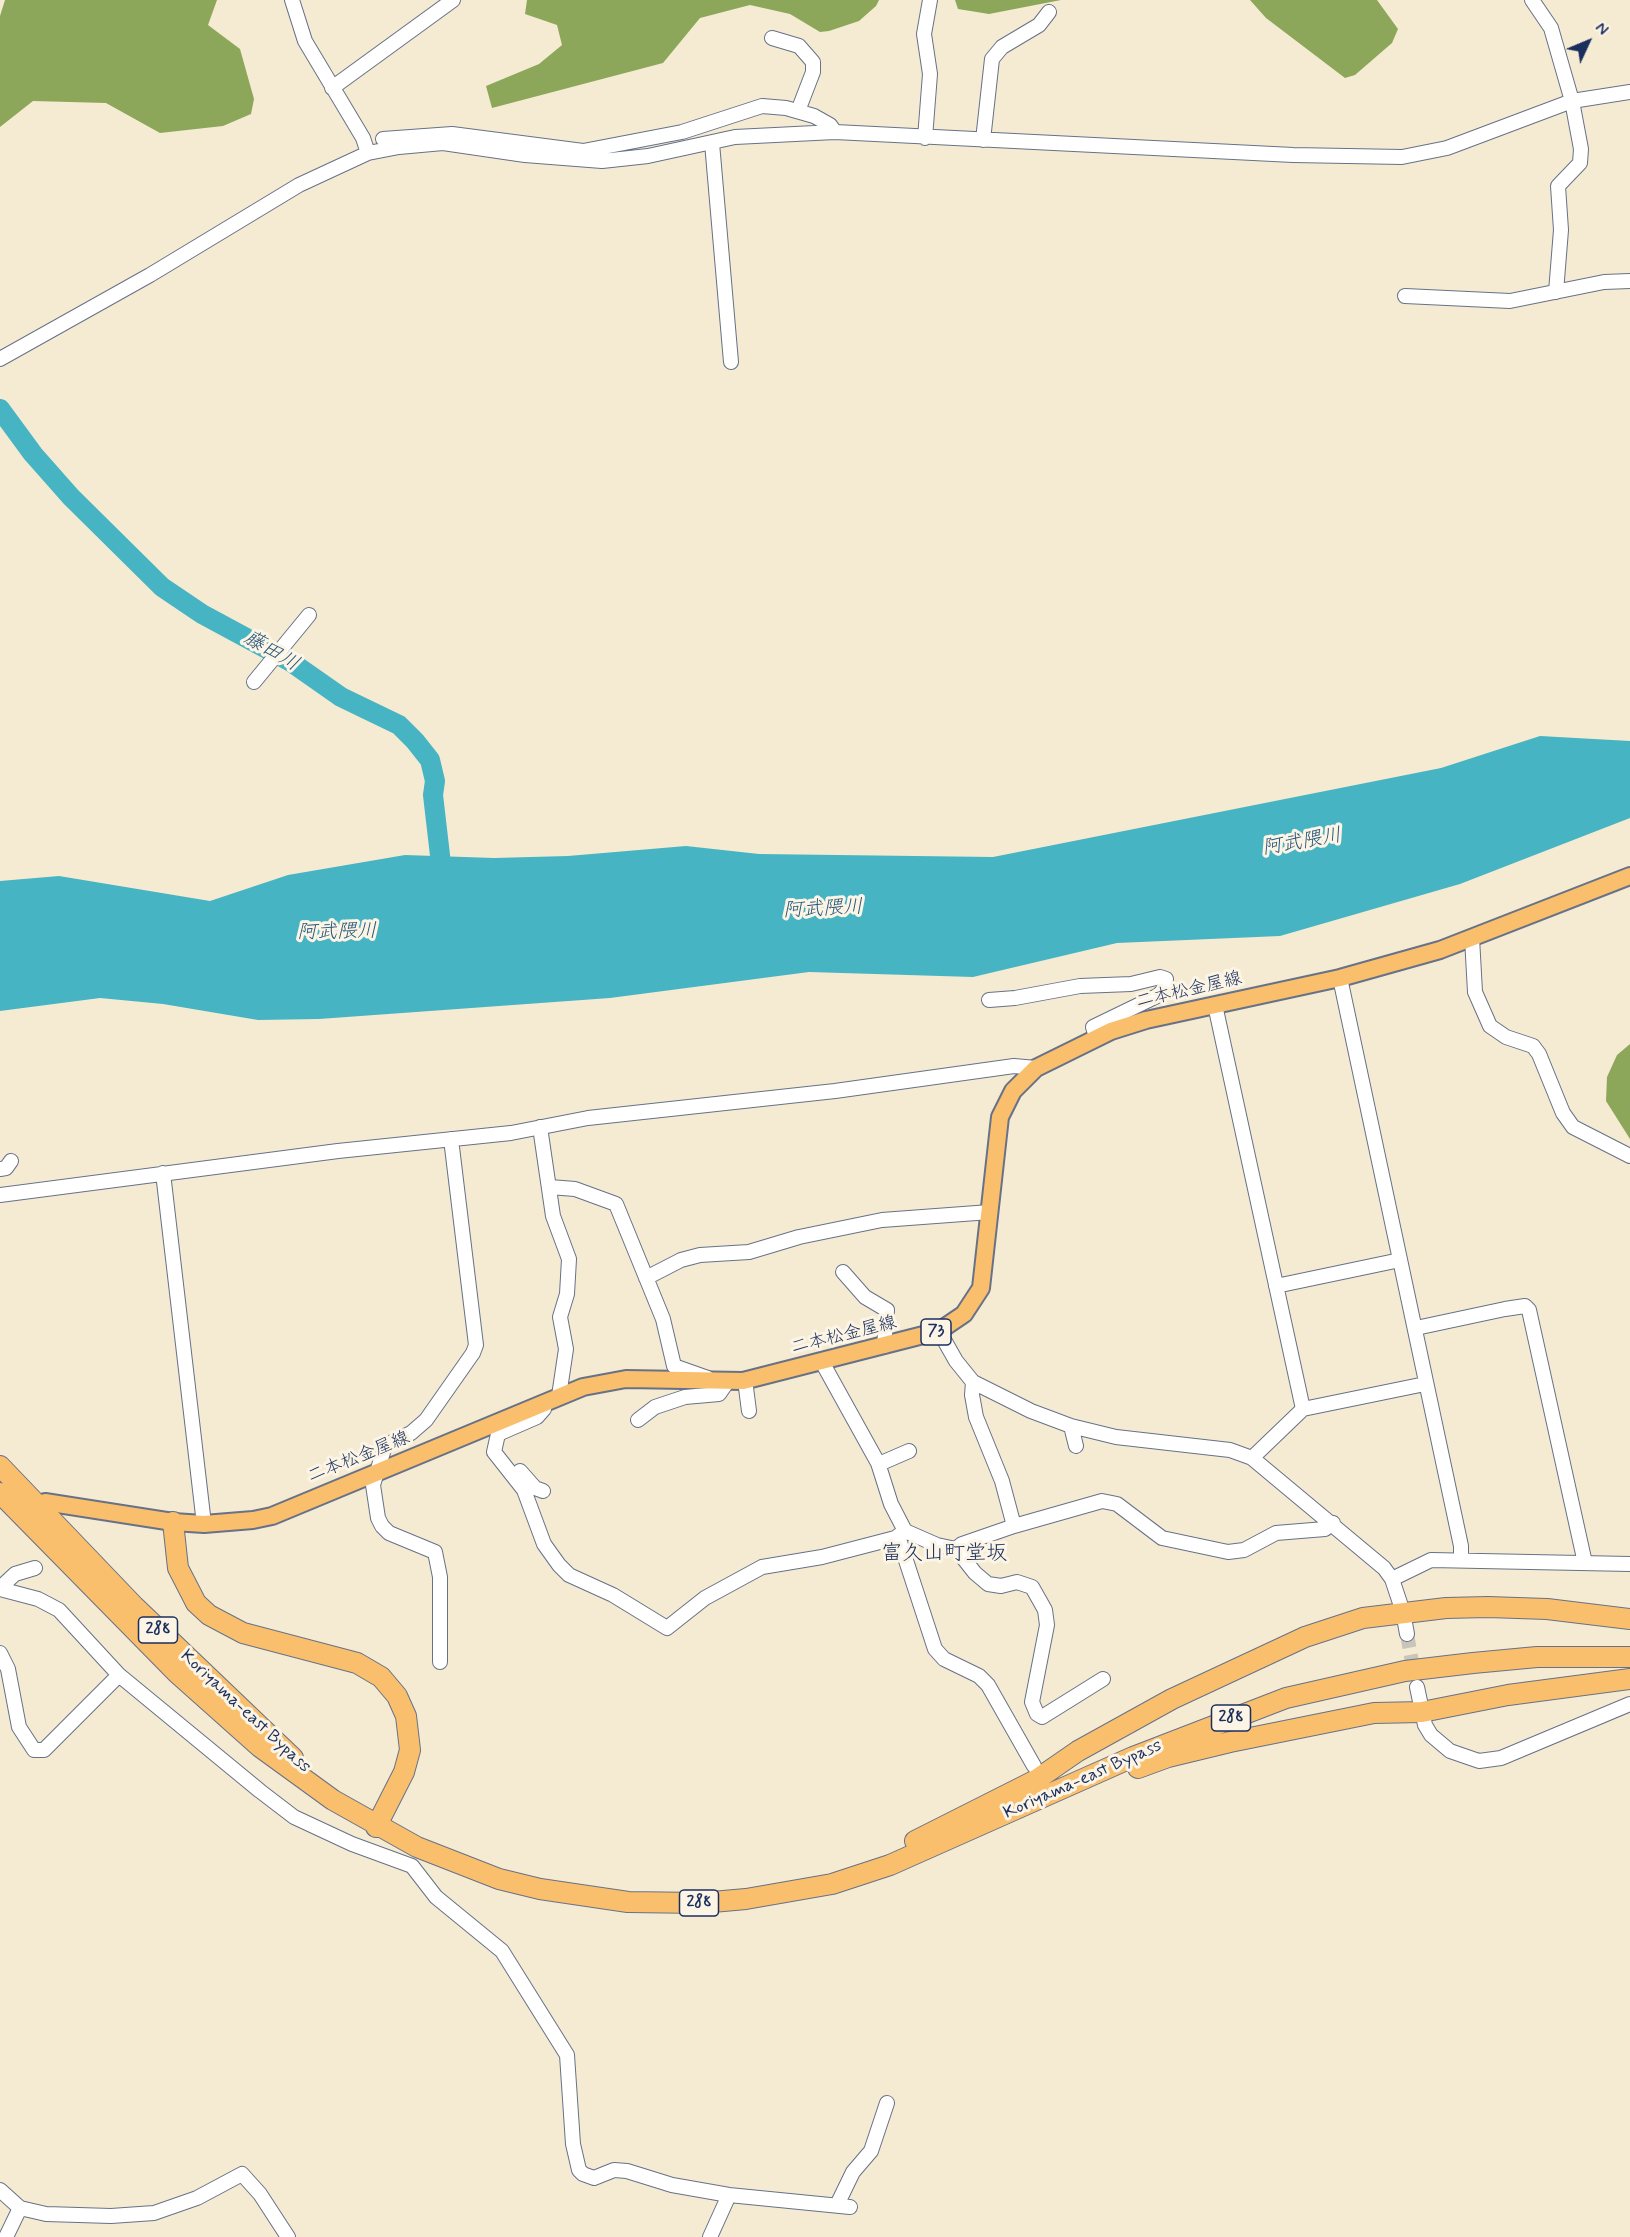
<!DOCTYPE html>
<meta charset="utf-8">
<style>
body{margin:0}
#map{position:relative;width:1630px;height:2237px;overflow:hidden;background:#f5ebd2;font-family:Mynerve,sans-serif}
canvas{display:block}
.north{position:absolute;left:1558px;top:12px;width:60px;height:60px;-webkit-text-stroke:4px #fcf5e5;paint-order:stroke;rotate:46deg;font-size:16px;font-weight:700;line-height:24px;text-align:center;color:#1b2f5e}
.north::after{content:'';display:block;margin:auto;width:21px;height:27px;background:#1b2f5e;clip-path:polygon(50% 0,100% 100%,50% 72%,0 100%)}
</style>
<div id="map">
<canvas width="1630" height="2237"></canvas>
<div class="north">N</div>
</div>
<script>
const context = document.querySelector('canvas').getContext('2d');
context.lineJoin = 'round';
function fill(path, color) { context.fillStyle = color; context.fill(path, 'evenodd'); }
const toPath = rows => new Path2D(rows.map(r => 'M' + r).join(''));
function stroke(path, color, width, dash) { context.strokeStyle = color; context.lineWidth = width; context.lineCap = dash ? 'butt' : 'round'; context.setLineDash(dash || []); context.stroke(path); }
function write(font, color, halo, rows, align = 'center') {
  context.font = font + ' Mynerve,"Klee One",sans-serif'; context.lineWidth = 6; context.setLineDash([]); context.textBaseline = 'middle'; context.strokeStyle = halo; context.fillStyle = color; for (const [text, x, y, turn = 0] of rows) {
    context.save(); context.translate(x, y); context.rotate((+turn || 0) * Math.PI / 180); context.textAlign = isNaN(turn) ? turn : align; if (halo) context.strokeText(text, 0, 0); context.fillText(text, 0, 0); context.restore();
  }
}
const forest = toPath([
 [5,0,217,0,208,25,240,49,254,99,251,114,223,126,160,133,106,103,33,101,0,127,0,16],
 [527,0,879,0,876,6,859,21,829,31,820,32,790,14,750,5,700,18,663,63,492,108,486,86,539,64,562,45,557,25,525,14],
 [955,0,1061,0,989,14,958,9],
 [1250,0,1377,0,1398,29,1392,43,1355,75,1345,78,1266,18],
 [1630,1044,1630,1139,1606,1101,1607,1077,1617,1055]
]);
const water = toPath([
 [1540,736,1630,741,1630,818,1460,884,1280,936,1117,943,973,977,809,972,610,998,319,1019,258,1020,163,1004,100,998,0,1011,0,881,59,876,210,901,288,875,405,855,494,858,568,856,686,846,759,854,993,857,1441,768]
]);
const river = toPath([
 [0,409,33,454,71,497,162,587,202,614,291,662,341,697,399,725,415,741,430,760,435,781,433,795,443,881]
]);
const minorTunnel = toPath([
 [1407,1634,1415,1679]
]);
const minor = toPath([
 [292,0,305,41,363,138,368,153],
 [1532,0,1551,28,1572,101,1581,149,1580,163,1558,186,1561,230,1556,292],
 [772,38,799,46,813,62,813,72,798,111],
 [332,88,453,0],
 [925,138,930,74,924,34,930,0],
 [383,139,452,134,583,151,682,132,762,106,786,108,814,116,830,125,835,132],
 [983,140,992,59,1002,47,1039,25,1049,12],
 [712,143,731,362],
 [1405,296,1510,301,1604,282,1630,281],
 [0,359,150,275,299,185,368,153,399,147,443,143,525,155,602,161,648,156,735,137,835,132,1293,155,1402,157,1447,148,1572,101,1630,92],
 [254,682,309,615],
 [1472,938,1475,992,1490,1026,1506,1037,1533,1046,1539,1054,1563,1113,1573,1127,1630,1156],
 [1340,978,1461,1546,1461,1560],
 [989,1000,1015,998,1080,986,1131,984,1160,977,1166,979,1164,990,1157,996,1093,1027,1096,1037],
 [1215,1005,1303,1409],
 [540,1127,553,1216,569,1259,567,1294,560,1317,566,1349,559,1396],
 [0,1169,6,1168,11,1161],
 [163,1173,204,1524],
 [550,1187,575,1189,616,1204,663,1319,674,1366,708,1378],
 [0,1195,338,1151,511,1133,588,1118,835,1091,1014,1066,1036,1068],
 [843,1272,865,1297,887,1310,884,1346],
 [646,1278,681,1260,700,1255,749,1252,799,1237,882,1220,990,1212],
 [1276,1286,1400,1260],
 [1416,1328,1505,1309,1525,1306,1529,1310,1585,1563],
 [939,1331,956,1361,973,1382,1031,1411,1071,1426,1116,1437,1230,1450,1252,1458,1384,1568,1392,1579,1403,1612,1407,1634],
 [745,1380,749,1411],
 [973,1382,972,1395,976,1417,1002,1481,1014,1526],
 [545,1402,544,1409,537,1417,498,1434,494,1452,524,1490,544,1544,559,1565,569,1575,613,1595,667,1628,705,1598,762,1567,822,1557,895,1538,905,1531,891,1504,878,1463,822,1362],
 [638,1420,655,1407,685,1397,719,1394,728,1381],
 [1071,1426,1076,1446],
 [1252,1458,1303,1409,1425,1384],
 [879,1464,909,1451],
 [520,1471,535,1488,543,1491],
 [905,1531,937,1545,956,1549,975,1573,988,1584,1001,1586,1017,1582,1032,1587,1045,1610,1047,1625,1032,1702,1037,1714,1042,1717,1103,1679],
 [898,1536,935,1649,944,1659,979,1676,988,1685,1034,1766],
 [956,1549,962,1544,1014,1526,1102,1501,1117,1504,1162,1538,1228,1552,1244,1550,1276,1533,1325,1529,1333,1523],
 [1392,1579,1431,1560,1630,1564],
 [0,1588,15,1574,35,1568],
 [0,1589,38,1599,59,1610,119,1675,260,1791,294,1817,352,1844,412,1866,436,1897,502,1951,567,2055,573,2144,579,2170,583,2174,594,2178,614,2170,627,2171,672,2185,729,2195,850,2207],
 [0,1653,8,1669,19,1727,34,1750,44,1750,119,1675],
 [440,1662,440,1577,435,1552,389,1533,382,1526,378,1518,373,1485,385,1446,411,1433,426,1420,473,1353,476,1345,451,1139],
 [1417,1687,1425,1725,1431,1735,1450,1751,1479,1761,1501,1758,1630,1704],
 [0,2190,20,2208,46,2214,111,2216,154,2213,197,2198,242,2174,260,2194,288,2237],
 [837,2205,853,2172,871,2151,887,2103],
 [6,2237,20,2208],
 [710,2237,729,2195]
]);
const major = toPath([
 [45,1502,173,1522,204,1524,253,1520,272,1516,583,1387,626,1379,743,1381,939,1331,964,1314,981,1288,1000,1117,1013,1091,1036,1068,1111,1031,1146,1020,1340,978,1440,950,1630,876]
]);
const highway = toPath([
 [0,1466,134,1606,293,1758],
 [0,1493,177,1673,260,1747,333,1800,417,1847,499,1879,540,1889,628,1902,701,1903,746,1899,832,1884,890,1865,1133,1757,1286,1698,1405,1671,1473,1663,1537,1657,1630,1657],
 [173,1522,178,1568,196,1603,209,1615,243,1633,357,1663,381,1677,397,1696,406,1716,410,1750,404,1772,376,1827],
 [1138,1768,1168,1757,1230,1742,1374,1713,1422,1712,1508,1695,1630,1679],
 [915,1841,1036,1780,1078,1751,1172,1699,1305,1637,1363,1618,1446,1608,1488,1607,1547,1609,1630,1619]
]);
const shields = [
 [936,1332,30],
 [158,1630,39],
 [1231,1718,39],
 [699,1903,39]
];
const shieldNames = [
 ["73",936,1332],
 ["288",158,1630],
 ["288",1231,1718],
 ["288",699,1903]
];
const streetNames = [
 ["二本松金屋線",1189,991,-13],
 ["二本松金屋線",844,1336,-14],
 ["二本松金屋線",359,1458,-22],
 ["Koriyama-east Bypass",245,1712,43],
 ["Koriyama-east Bypass",1083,1780,-24]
];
const waterNames = [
 ["藤田川",271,652,30],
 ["阿武隈川",1302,843,-10],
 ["阿武隈川",823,910,-3],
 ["阿武隈川",337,933,-1]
];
const quarterNames = [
 ["富久山町堂坂",944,1555]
];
fill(forest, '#8ca75a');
fill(water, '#47b4c3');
stroke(river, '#47b4c3', 20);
stroke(minorTunnel, '#c9c5bb', 14, [14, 7]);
stroke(minor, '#677187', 16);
stroke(major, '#677187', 20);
stroke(highway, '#677187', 22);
stroke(minor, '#fff', 14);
stroke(major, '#f9bf6d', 16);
stroke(highway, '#f9bf6d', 20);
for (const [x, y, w] of shields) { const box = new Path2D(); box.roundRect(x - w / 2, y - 13, w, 26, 4.5); context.fillStyle = '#fcf5e5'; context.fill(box); stroke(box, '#1b2f5e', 1.5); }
write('bold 16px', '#1b2f5e', null, shieldNames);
write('18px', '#1b2f5e', '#fcf5e5', streetNames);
write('italic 20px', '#28577c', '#fcf5e5', waterNames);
write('21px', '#1b2f5e', '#fcf5e5', quarterNames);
</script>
